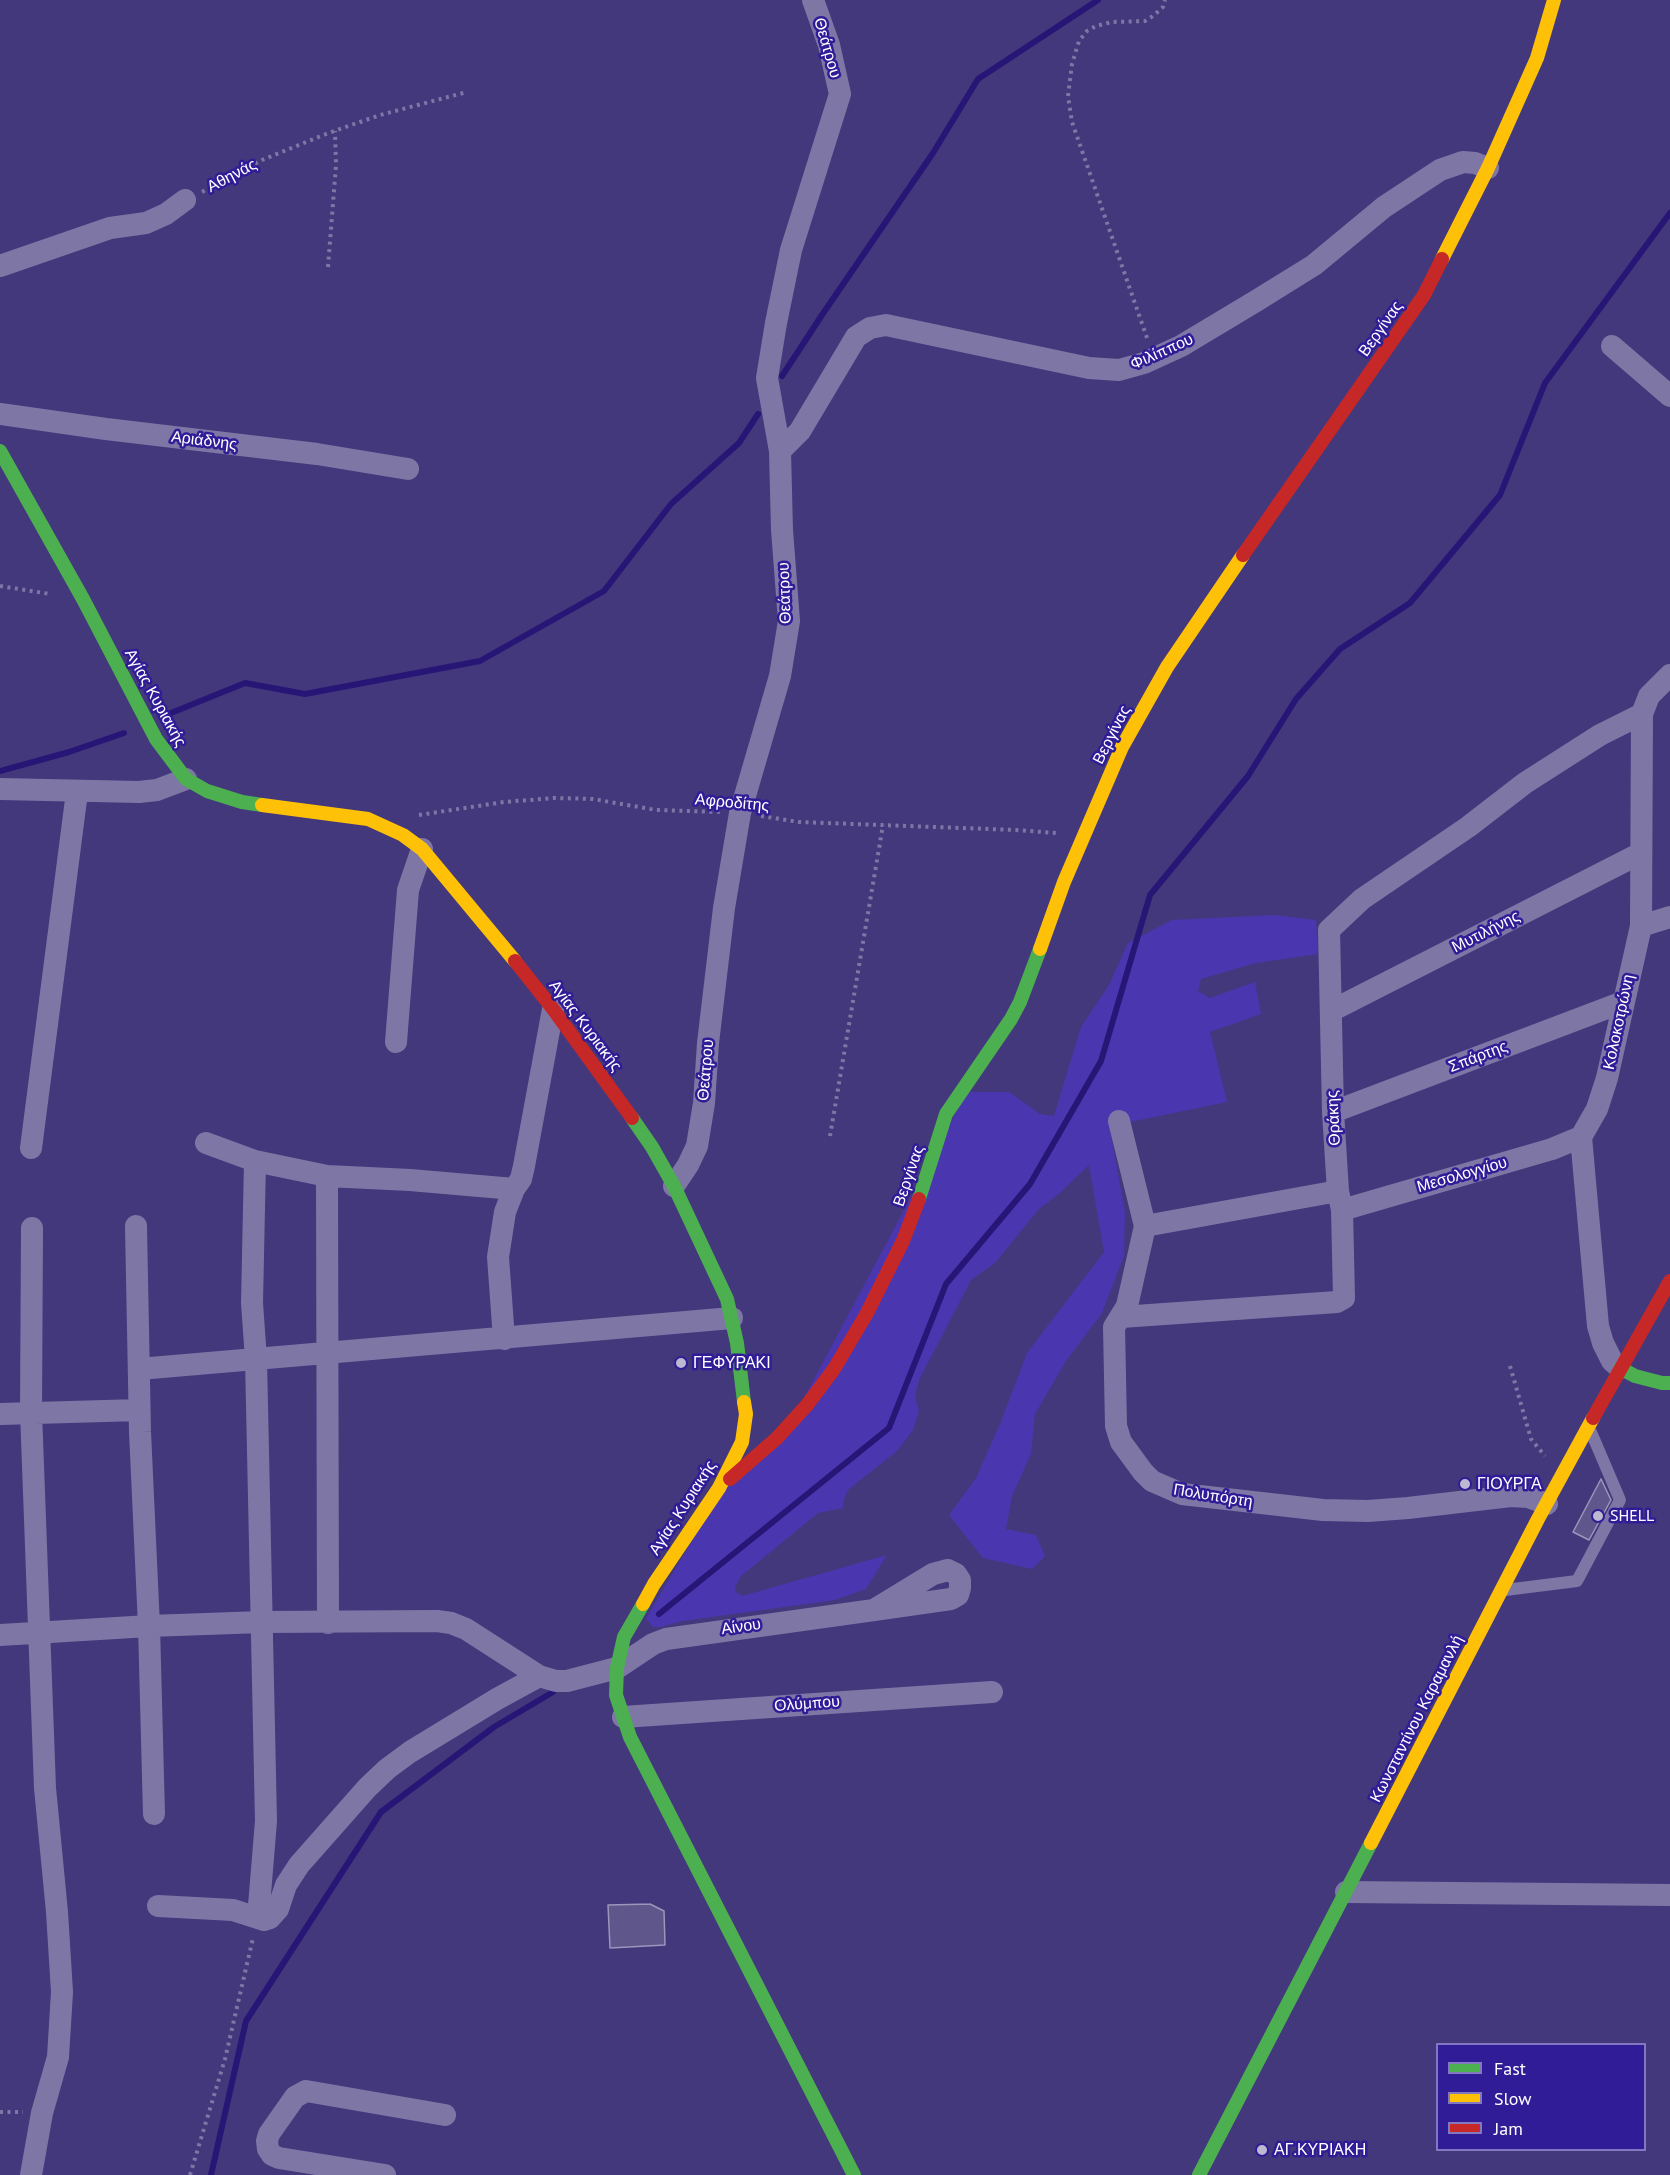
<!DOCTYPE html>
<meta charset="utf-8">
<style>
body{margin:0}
#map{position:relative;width:1670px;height:2175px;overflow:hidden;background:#43387b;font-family:"PT Sans",sans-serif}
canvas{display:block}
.legend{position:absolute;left:1436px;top:2043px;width:210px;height:108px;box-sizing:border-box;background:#311c97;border:2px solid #8377c1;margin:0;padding:8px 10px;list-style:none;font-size:18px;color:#fff}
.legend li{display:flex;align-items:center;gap:12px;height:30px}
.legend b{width:30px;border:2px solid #8377c1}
</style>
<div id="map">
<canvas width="1670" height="2175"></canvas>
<ul class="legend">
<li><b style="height:8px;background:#4caf50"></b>Fast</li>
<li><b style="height:8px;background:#ffc107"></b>Slow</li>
<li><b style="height:8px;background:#c62828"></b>Jam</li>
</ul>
</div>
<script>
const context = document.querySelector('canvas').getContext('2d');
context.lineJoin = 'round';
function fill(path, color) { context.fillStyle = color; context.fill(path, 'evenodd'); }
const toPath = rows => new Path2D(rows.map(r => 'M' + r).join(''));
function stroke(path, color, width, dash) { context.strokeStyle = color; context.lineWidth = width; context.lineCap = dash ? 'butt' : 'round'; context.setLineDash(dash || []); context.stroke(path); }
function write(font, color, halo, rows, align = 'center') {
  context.font = font + ' "PT Sans",sans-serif'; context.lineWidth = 5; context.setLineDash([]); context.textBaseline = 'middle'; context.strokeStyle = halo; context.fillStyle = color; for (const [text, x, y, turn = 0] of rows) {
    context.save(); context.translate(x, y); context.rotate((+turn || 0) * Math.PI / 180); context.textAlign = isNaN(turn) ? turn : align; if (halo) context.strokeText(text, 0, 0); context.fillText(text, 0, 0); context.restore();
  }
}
const green = toPath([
 [1274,915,1316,920,1318,954,1256,963,1201,979,1198,991,1210,998,1255,982,1261,1014,1210,1032,1227,1102,1130,1122,1110,1129,1125,1212,1124,1256,1102,1313,1066,1361,1035,1414,1031,1454,1012,1496,1006,1529,1036,1535,1045,1556,1032,1569,983,1558,949,1515,976,1478,1000,1424,1027,1353,1104,1252,1089,1165,1061,1192,1038,1210,995,1263,971,1280,919,1380,915,1396,919,1411,913,1430,897,1451,849,1489,844,1498,843,1508,818,1513,740,1577,735,1588,736,1592,742,1596,887,1555,866,1589,835,1600,683,1621,660,1627,653,1627,646,1618,722,1491,782,1439,967,1092,1009,1092,1040,1114,1054,1116,1081,1027,1109,985,1128,943,1172,920]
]);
const stream = toPath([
 [782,376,824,312,933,153,978,79,1098,0],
 [171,713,245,683,305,694,480,661,604,591,671,504,739,443,758,414],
 [0,771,69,752,124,733],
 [659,1614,889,1428,946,1284,1030,1184,1101,1061,1150,895,1248,776,1296,699,1340,649,1410,603,1500,495,1545,383,1670,213],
 [211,2175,246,2021,381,1812,494,1727,553,1692]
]);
const building = toPath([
 [1601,1479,1611,1500,1589,1540,1573,1532,1601,1479],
 [650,1904,664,1911,665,1945,610,1948,608,1905,650,1904]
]);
const path = toPath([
 [202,192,262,160,326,134,380,115,467,92],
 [328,267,336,165,335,131],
 [1147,338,1072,122,1068,96,1072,64,1079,41,1087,31,1096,26,1112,22,1145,21,1153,16,1163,7,1165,0],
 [0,586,50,594],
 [419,815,504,802,554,798,593,799,656,810,721,812],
 [761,816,799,822,1016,830,1056,833],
 [830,1136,883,825],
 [1510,1366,1531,1439,1545,1456],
 [0,2112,23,2112],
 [190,2175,225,2059,253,1938]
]);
const lane = toPath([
 [1505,1590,1577,1581,1620,1500,1591,1432]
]);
const street = toPath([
 [0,266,110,228,146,223,166,214,185,200],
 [1612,346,1670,396],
 [0,414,106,429,317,454,408,469],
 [780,451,800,431,856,337,870,328,886,325,1089,368,1119,370,1144,363,1181,346,1256,301,1314,265,1384,207,1440,170,1463,162,1475,163,1488,168],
 [0,789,139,792,157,790,186,779],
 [1641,926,1670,917],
 [1331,1011,1641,853],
 [396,1042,408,890,422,849],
 [1333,1112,1623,1002],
 [1119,1121,1145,1226,1127,1306,1114,1327,1116,1426,1121,1442,1143,1472,1152,1481,1182,1494,1323,1510,1368,1511,1408,1508,1511,1496,1528,1497,1547,1504],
 [206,1143,255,1161,327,1176,410,1180,514,1189,521,1179,524,1166,553,1009],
 [31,1148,77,792],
 [255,1161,252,1303,256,1359,266,1821,258,1918],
 [327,1176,328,1623],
 [674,1186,688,1165,697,1146,704,1103,708,1043,724,908,740,813,780,676,789,621,782,530,780,451,767,378,776,323,791,250,840,94,829,45,813,0],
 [1342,1210,1552,1149,1581,1137],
 [136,1226,140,1432,149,1626,154,1814],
 [1145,1226,1338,1191],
 [1121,1317,1337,1302,1344,1298,1342,1210,1338,1191,1333,1112,1329,930,1362,899,1468,827,1525,783,1600,735,1642,714],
 [504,1339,498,1257,505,1212,514,1189],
 [1620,1368,1612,1361,1603,1343,1598,1326,1581,1137,1597,1109,1607,1078,1641,926,1642,714,1649,696,1670,675],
 [139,1369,732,1318],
 [0,1414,139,1410],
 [0,1635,149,1626,262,1622,437,1621,451,1623,466,1629,539,1676,556,1681,567,1681,617,1668,653,1644,666,1639,874,1610,933,1574,948,1570,956,1574,960,1580,960,1588,958,1595,951,1599,874,1610],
 [623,1717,992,1692],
 [1346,1892,1670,1895],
 [158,1906,233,1910,264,1920,270,1918,278,1909,286,1885,299,1865,367,1788,387,1769,410,1752,497,1699,539,1676],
 [31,2175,42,2113,58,2057,62,1992,57,1912,45,1788,31,1412,32,1228],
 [385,2175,279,2158,272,2155,268,2149,267,2141,269,2134,295,2097,306,2091,445,2115]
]);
const fast = toPath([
 [0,451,83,599,156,739,186,779,207,791,242,802,262,805],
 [632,1118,652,1147,674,1186,727,1299,737,1343,744,1402],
 [919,1199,946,1114,1011,1019,1020,1002,1040,949],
 [1620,1368,1635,1376,1662,1383,1670,1383],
 [643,1604,624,1637,617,1668,616,1695,630,1737,854,2175],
 [1199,2175,1371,1843]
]);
const slow = toPath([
 [1442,259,1488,168,1537,58,1554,0],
 [262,805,368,819,403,835,422,849,515,961],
 [1040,949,1064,882,1122,747,1167,667,1243,555],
 [643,1604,654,1584,719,1488,742,1442,746,1414,744,1402],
 [1371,1843,1538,1519,1593,1418]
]);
const jam = toPath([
 [1243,555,1424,295,1442,259],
 [515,961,553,1009,632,1118],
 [1593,1418,1670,1281],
 [730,1479,777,1438,807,1405,834,1369,867,1313,903,1241,919,1199]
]);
const markers = [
 [681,1363,6,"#bdb9d1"],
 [1465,1484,6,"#bdb9d1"],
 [1598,1516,6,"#bdb9d1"],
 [1262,2150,6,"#bdb9d1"]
];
const streetNames = [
 ["Θεάτρου",827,48,74],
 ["Αθηνάς",232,176,-28],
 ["Βεργίνας",1381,329,-55],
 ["Φιλίππου",1162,352,-24],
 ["Αριάδνης",204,441,7],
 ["Θεάτρου",785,593,-92],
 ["Αγίας Κυριακής",155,698,61],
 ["Βεργίνας",1112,735,-63],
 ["Αφροδίτης",732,803,5],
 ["Μυτιλήνης",1486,932,-27],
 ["Κολοκοτρώνη",1619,1022,-78],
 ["Αγίας Κυριακής",585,1026,53],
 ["Σπάρτης",1478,1057,-21],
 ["Θεάτρου",706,1070,-85],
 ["Θράκης",1334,1118,-93],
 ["Μεσολογγίου",1462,1175,-16],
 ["Βεργίνας",909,1176,-71],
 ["Πολυπόρτη",1213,1496,9],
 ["Αγίας Κυριακής",683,1508,-57],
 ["Αίνου",741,1627,-8],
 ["Ολύμπου",807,1704,-4],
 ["Κωνσταντίνου Καραμανλή",1417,1719,-63]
];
const poiNames = [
 ["ΓΕΦΥΡΑΚΙ",693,1363],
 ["ΓΙΟΥΡΓΑ",1477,1484],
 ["SHELL",1610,1516],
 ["ΑΓ.ΚΥΡΙΑΚΗ",1274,2150]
];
fill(green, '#4a37b0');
stroke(stream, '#281676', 6);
fill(building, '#5f568c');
stroke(building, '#9c96bb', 1.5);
stroke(path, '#7e77a6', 4, [3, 4.5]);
stroke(lane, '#7e77a6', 12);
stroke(street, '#7e77a6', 22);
stroke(fast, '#4caf50', 14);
stroke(slow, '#ffc107', 14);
stroke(jam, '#c62828', 14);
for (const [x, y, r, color] of markers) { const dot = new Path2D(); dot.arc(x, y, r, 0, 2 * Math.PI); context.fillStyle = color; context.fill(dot); stroke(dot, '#311c97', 2); }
write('16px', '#fff', '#311c97', streetNames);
write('16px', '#fff', '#311c97', poiNames, 'left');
</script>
